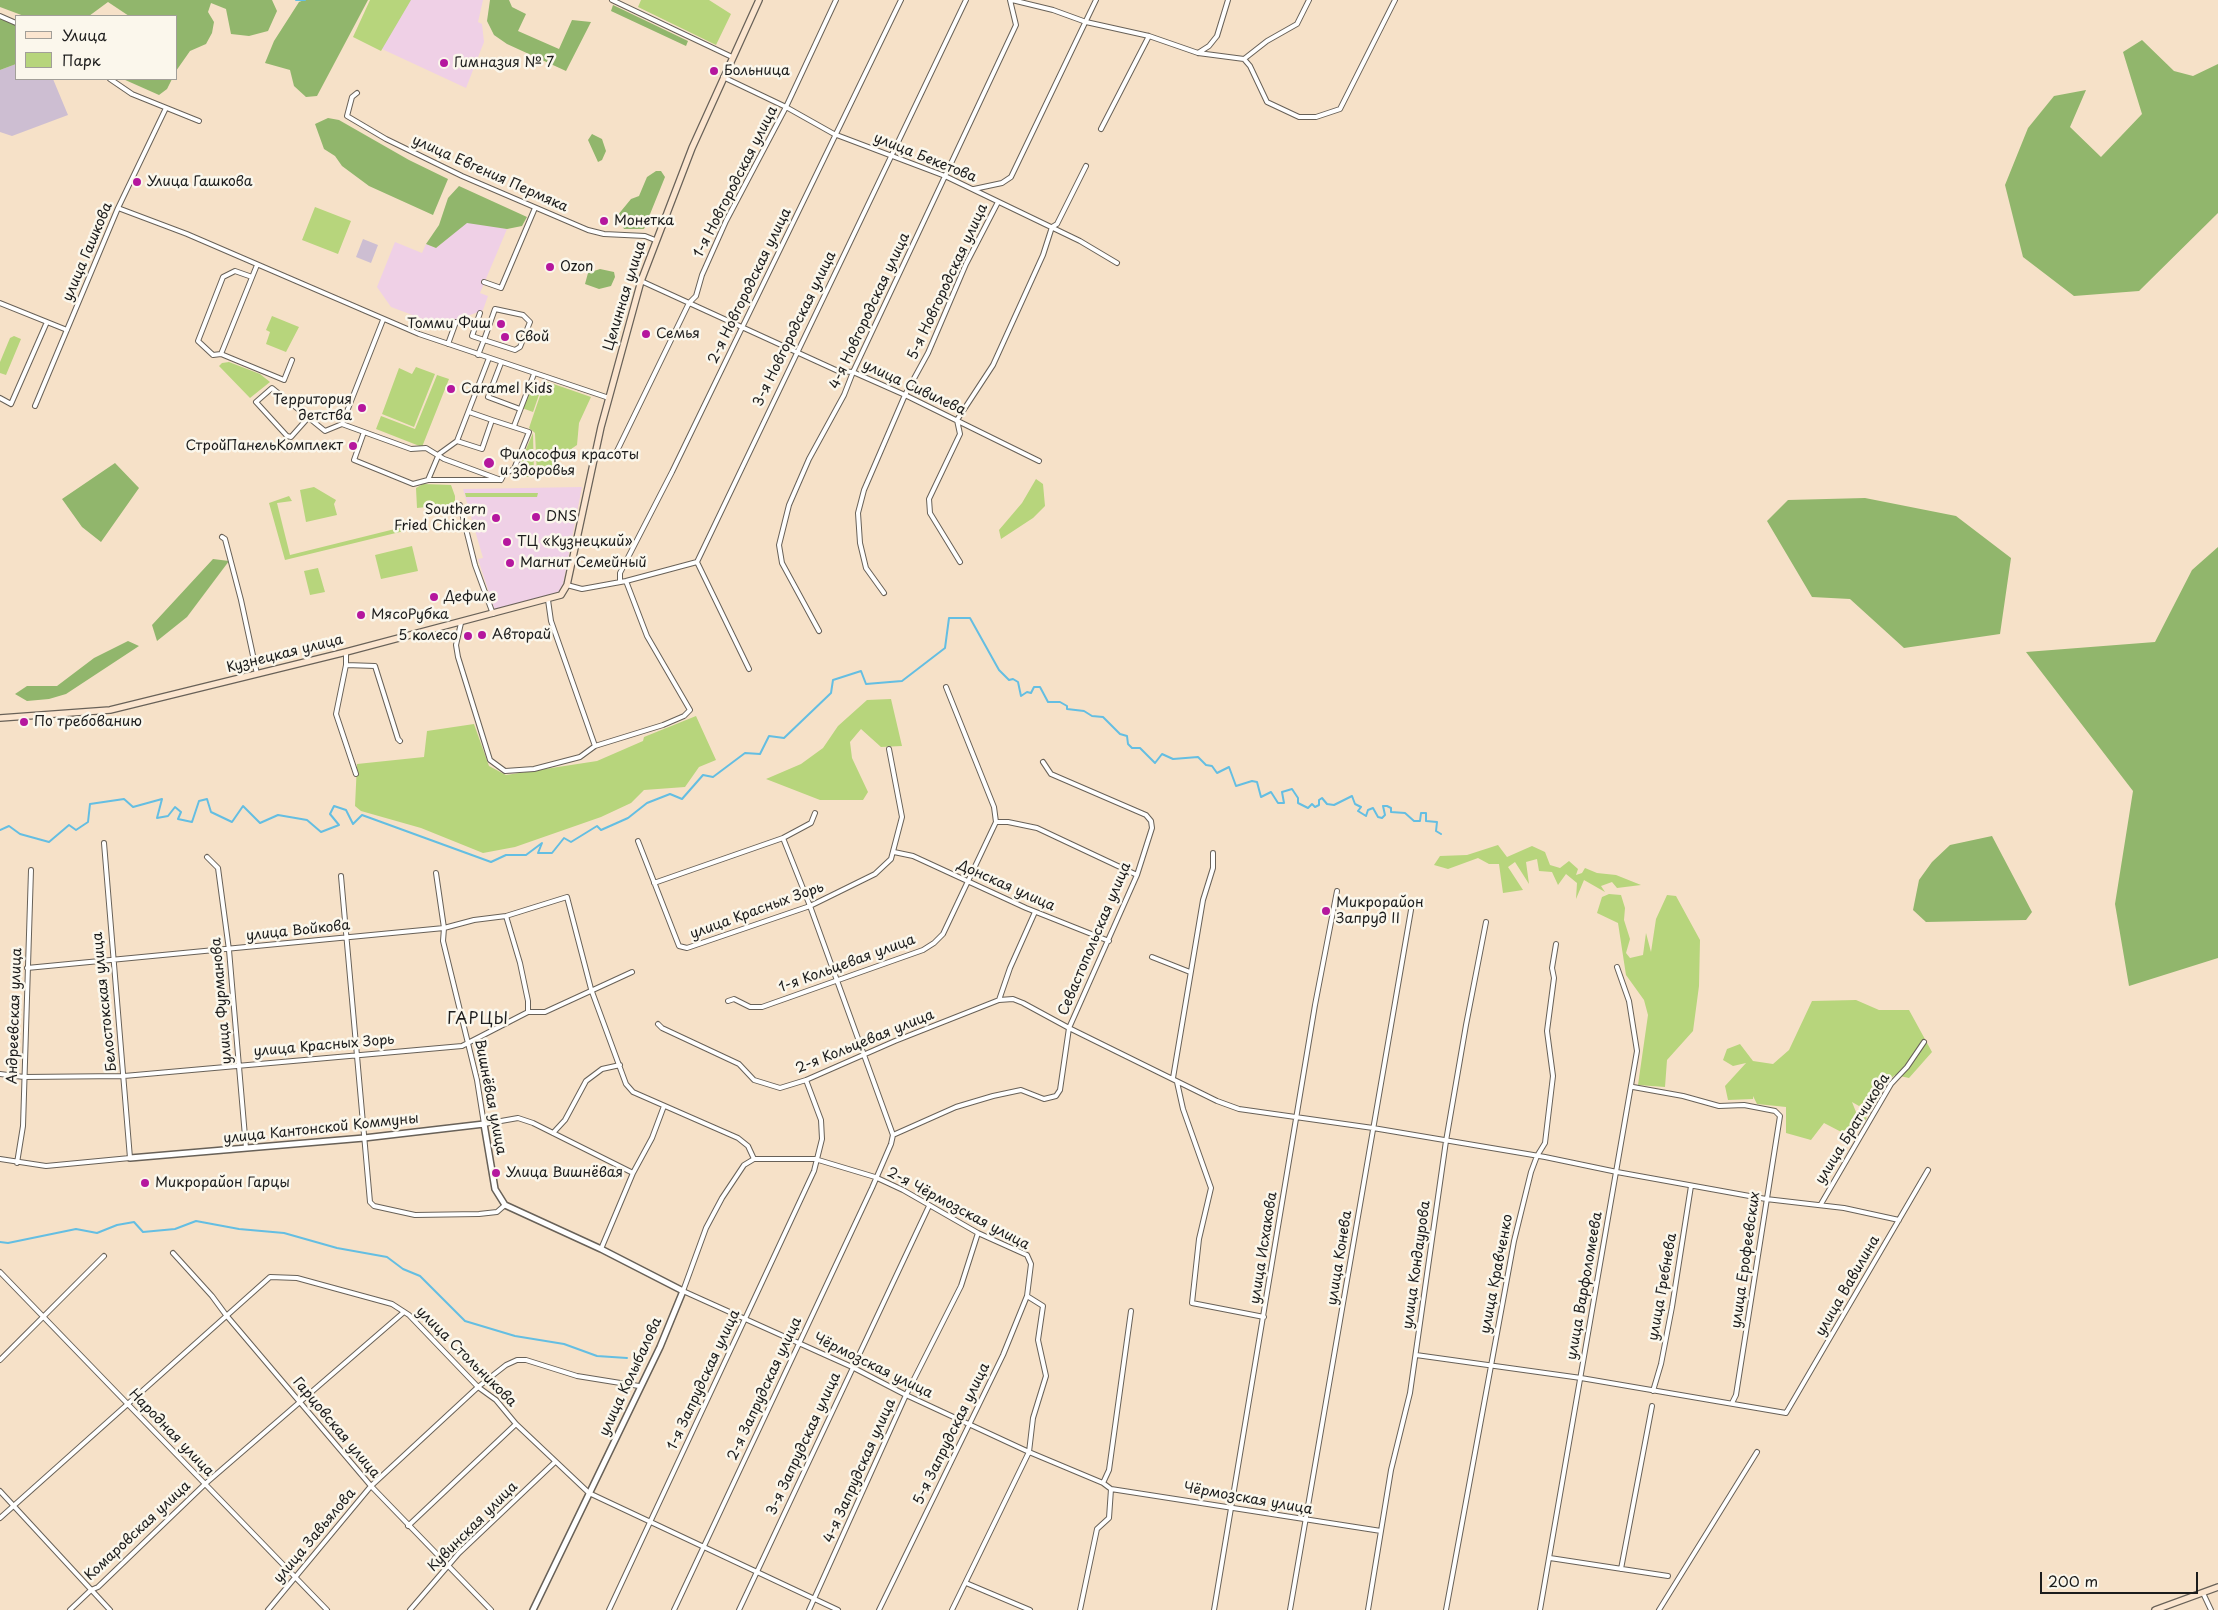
<!DOCTYPE html>
<meta charset="utf-8">
<style>
body{margin:0}
#map{position:relative;width:2218px;height:1610px;overflow:hidden;background:#f6e1c8;font-family:"Playpen Sans",sans-serif}
canvas{display:block}
.legend{position:absolute;left:15px;top:15px;width:162px;height:65px;box-sizing:border-box;background:#fbf7ec;border:1px solid #a29f99;margin:0;padding:6px 9px;list-style:none;font-size:15px;color:#1c1c1c}
.legend li{display:flex;align-items:center;gap:10px;height:25px}
.legend b{width:25px;border:1px solid #a29f99}
.scale{position:absolute;left:2040px;top:1572px;width:158px;height:22px;box-sizing:border-box;border:2px solid #1c1c1c;border-top:0;padding-left:6px;font-size:15px;line-height:18px;white-space:nowrap;color:#1c1c1c;-webkit-text-stroke:4px #fbf7ec;paint-order:stroke}
</style>
<div id="map">
<canvas width="2218" height="1610"></canvas>
<ul class="legend">
<li><b style="height:6px;background:#fbe5cf"></b>Улица</li>
<li><b style="height:14px;background:#b7d57c"></b>Парк</li>
</ul>
<div class="scale">200 m</div>
</div>
<script>
const context = document.querySelector('canvas').getContext('2d');
context.lineJoin = 'round';
function fill(path, color) { context.fillStyle = color; context.fill(path, 'evenodd'); }
const toPath = rows => new Path2D(rows.map(r => 'M' + r).join(''));
function stroke(path, color, width, dash) { context.strokeStyle = color; context.lineWidth = width; context.lineCap = dash ? 'butt' : 'round'; context.setLineDash(dash || []); context.stroke(path); }
function write(font, color, halo, rows, align = 'center') {
  context.font = font + ' "Playpen Sans",sans-serif'; context.lineWidth = 5; context.setLineDash([]); context.textBaseline = 'middle'; context.strokeStyle = halo; context.fillStyle = color; for (const [text, x, y, turn = 0] of rows) {
    context.save(); context.translate(x, y); context.rotate((+turn || 0) * Math.PI / 180); context.textAlign = isNaN(turn) ? turn : align; if (halo) context.strokeText(text, 0, 0); context.fillText(text, 0, 0); context.restore();
  }
}
const built = toPath([
 [371,0,483,0,478,22,482,24,484,42,466,88,354,36],
 [467,222,507,229,480,293,488,296,483,310,442,326,391,307,377,287,395,242,422,253,426,244,436,248],
 [582,487,563,584,559,591,551,596,495,611,478,559,483,558,463,489]
]);
const industrial = toPath([
 [16,64,16,79,53,79,68,115,12,136,0,132,0,70],
 [363,239,378,245,371,263,356,257]
]);
const green = toPath([
 [370,0,411,0,381,51,353,37],
 [641,0,709,0,731,14,716,45,638,7],
 [315,207,351,221,338,254,302,240],
 [272,316,299,327,286,352,266,344,270,332,266,330],
 [14,336,21,339,6,375,0,373,0,362,10,338],
 [229,362,260,374,270,382,250,398,219,366,222,363],
 [416,367,435,374,414,427,382,414,399,368,412,374],
 [437,375,449,379,422,447,376,429,381,416,415,429],
 [545,381,591,397,579,423,577,445,558,458,556,476,537,476,535,433,529,428],
 [531,385,541,389,533,412,522,408],
 [533,433,534,477,514,477],
 [1036,479,1043,484,1045,506,1033,518,1001,539,999,530,1022,503],
 [423,484,451,485,455,496,455,501,452,505,433,510,427,509,426,507,417,508,416,488],
 [314,487,336,500,334,504,337,515,306,522,300,490],
 [465,493,538,493,537,497,466,497],
 [289,496,292,501,277,503,290,555,403,527,404,531,285,560,269,503],
 [412,546,418,571,381,579,375,555],
 [318,568,325,592,310,595,304,571],
 [891,699,902,746,881,747,861,729,850,742,852,758,868,792,863,800,820,800,766,779,801,764,823,748,838,726,867,700],
 [696,716,716,760,699,767,685,787,644,790,631,803,601,817,515,847,483,853,421,828,361,811,355,806,357,764,424,757,427,731,474,724,489,766,506,775,597,761,643,741,644,737],
 [1498,845,1507,857,1532,846,1545,852,1550,865,1560,868,1569,861,1578,869,1576,875,1582,873,1585,868,1597,873,1616,875,1641,885,1617,888,1612,882,1601,886,1605,892,1584,880,1576,899,1577,883,1566,874,1558,885,1552,872,1539,871,1537,859,1526,862,1529,884,1515,862,1508,867,1523,890,1503,893,1499,864,1489,864,1478,858,1448,869,1434,865,1440,856,1467,855],
 [1609,894,1621,895,1625,908,1624,920,1630,939,1626,953,1630,958,1643,955,1646,933,1651,952,1656,919,1667,895,1676,896,1700,940,1699,986,1693,1031,1667,1060,1665,1087,1638,1085,1648,1015,1644,1000,1626,975,1618,923,1597,913,1602,897],
 [1856,1000,1879,1010,1909,1010,1932,1052,1909,1078,1895,1075,1859,1106,1852,1102,1856,1112,1867,1118,1851,1137,1824,1123,1811,1140,1786,1133,1786,1107,1757,1104,1753,1096,1753,1099,1728,1100,1725,1086,1746,1063,1733,1066,1723,1060,1727,1049,1740,1044,1753,1061,1773,1064,1789,1050,1812,1001]
]);
const forest = toPath([
 [0,0,272,0,277,11,268,31,249,36,231,34,226,9,211,3,208,12,214,22,212,33,206,44,190,51,176,71,176,16,129,16,108,2,89,16,24,16,0,7],
 [304,0,368,0,317,96,306,97,294,86,290,70,265,63,274,41,299,2],
 [490,0,509,0,512,7,526,14,518,31,559,49,572,20,591,22,566,71,507,44,494,35,487,21],
 [613,5,688,41,686,46,611,11],
 [0,18,16,25,16,64,0,70],
 [2142,40,2174,71,2193,76,2218,64,2218,213,2139,291,2074,296,2023,257,2005,185,2028,128,2054,96,2086,90,2070,127,2101,157,2142,114,2123,52],
 [123,79,172,79,167,89,159,95],
 [328,118,339,120,409,160,448,179,433,215,369,186,342,166,335,156,324,149,315,124],
 [592,134,602,139,606,151,602,160,598,162,588,140],
 [656,171,661,171,665,177,644,229,624,229,617,216,631,199,639,196,647,177],
 [459,186,527,217,522,226,507,229,467,223,436,248,426,244,439,225,448,198],
 [600,269,614,272,615,277,611,286,599,289,585,284,588,273],
 [115,463,139,488,101,542,82,527,62,499],
 [1865,498,1956,516,2011,558,2000,634,1904,648,1850,599,1812,597,1767,521,1788,500],
 [2218,547,2218,958,2129,986,2115,904,2133,791,2026,652,2155,642,2192,570],
 [213,559,229,561,187,617,157,641,152,625],
 [128,641,139,646,66,694,49,699,27,701,15,694,27,686,57,686,94,658],
 [1992,836,2032,912,2026,920,1926,922,1913,910,1919,880,1932,862,1950,845]
]);
const stream = toPath([
 [296,0,305,0],
 [0,830,9,826,20,834,49,842,69,825,76,830,88,822,90,804,124,799,133,807,162,799,157,818,168,816,175,807,181,812,178,819,192,822,199,801,207,799,211,812,232,822,243,806,260,823,278,815,307,820,321,832,339,825,330,814,334,806,346,810,353,824,362,815,491,862,506,855,526,855,542,843,538,853,552,853,564,838,571,842,597,826,601,830,628,818,647,803,670,794,682,799,703,775,713,777,745,753,760,754,769,736,784,738,831,693,833,680,861,671,866,684,902,681,945,648,949,618,970,618,999,670,1009,680,1013,679,1018,682,1021,696,1027,692,1031,693,1034,687,1040,687,1048,702,1060,702,1067,706,1067,709,1084,711,1092,716,1103,717,1120,734,1127,736,1128,744,1132,748,1140,748,1155,763,1162,754,1173,759,1198,757,1206,765,1212,766,1217,773,1229,767,1236,786,1252,781,1257,782,1261,797,1271,792,1278,803,1284,803,1282,792,1292,789,1298,798,1298,803,1308,808,1312,804,1315,807,1319,805,1319,800,1322,798,1327,804,1334,805,1352,796,1355,804,1361,807,1358,811,1366,816,1368,810,1373,808,1378,817,1382,818,1385,815,1383,806,1387,806,1391,808,1391,812,1405,813,1414,821,1420,821,1421,813,1426,813,1426,821,1437,822,1436,831,1441,834],
 [0,1242,8,1243,76,1229,97,1233,117,1225,134,1222,143,1232,175,1229,196,1221,239,1229,284,1233,337,1248,387,1257,403,1269,420,1276,465,1321,515,1336,564,1344,597,1356,627,1358]
]);
const minor = toPath([
 [612,0,732,57],
 [1012,0,1053,10,1086,22,1149,36,1198,53,1244,59,1250,66,1267,102,1299,117,1316,117,1340,109,1395,0],
 [0,16,16,23],
 [1198,53,1209,46,1217,36,1228,0],
 [1244,59,1267,41,1297,24,1309,0],
 [723,77,786,107,834,134,945,176,1080,241,1117,263],
 [110,79,132,94,199,121],
 [357,93,352,97,347,116,386,139,462,176,588,230,604,234,645,236,655,240],
 [1101,129,1149,36],
 [974,189,1002,183,1011,177,1096,0],
 [118,208,187,234,419,334,609,398],
 [257,265,221,354,284,380,292,360],
 [641,281,838,371,853,372,905,395,1039,461],
 [484,282,501,288,535,208],
 [0,303,67,330],
 [448,344,456,322],
 [221,354,213,355,198,341,223,277,235,271,252,277],
 [478,355,484,340,495,309,523,315,530,322,520,347,515,350,484,340,472,336,480,313],
 [501,363,488,397,520,409],
 [0,398,11,404,47,322],
 [35,406,118,208,166,108],
 [469,412,492,420],
 [307,419,291,437,287,436,256,402,272,388,325,431,342,424],
 [514,426,534,374],
 [364,432,411,449,426,448,444,459,501,480,428,480,413,484,354,460,364,432],
 [364,432,342,424,383,320],
 [457,441,489,358],
 [616,453,689,303,696,296,702,275,726,221,786,107,836,0],
 [428,480,439,454,457,441,482,449,492,420,529,432,514,469,504,474,501,480],
 [460,505,475,565,493,614],
 [222,537,225,539,241,600,257,674],
 [960,562,930,513,929,499,960,434,957,420,993,365,1043,255,1052,227,1057,224,1086,166],
 [620,582,620,573,672,472,901,0],
 [567,585,582,589,626,581,697,562],
 [884,593,866,568,860,543,858,513,864,490,905,395,928,353,966,264,998,202],
 [548,600,551,621,595,746],
 [461,623,456,645,458,657,490,760,505,771,534,769,580,757,595,746,663,725,684,716,690,710,647,636,626,581],
 [819,631,782,563,779,545,789,505,809,459,844,395,853,372,1016,25,1010,0],
 [346,652,346,665,336,714,356,774],
 [346,665,375,666,398,739,400,741],
 [749,669,697,562,966,0],
 [996,822,1008,822,1037,828,1137,875],
 [638,841,679,946,687,948,810,906,875,874,891,859,902,817,889,749],
 [894,852,913,856,1026,908,1109,941],
 [207,857,218,868,229,950,246,1148],
 [436,873,444,928,443,941,477,1080,484,1124,518,1118,533,1123,633,1173],
 [341,876,370,1202,374,1206,415,1215,479,1214,497,1212,505,1205],
 [654,883,783,838,811,823,815,813],
 [506,916,520,963,528,1001,528,1012],
 [1152,957,1190,972],
 [27,968,444,928,474,920,506,916,567,897,591,989,626,1084,633,1092,738,1138,748,1146,754,1159],
 [999,1000,1010,968,1035,912],
 [728,1001,734,999,750,1007,762,1007,923,950,934,943,943,934,996,822,994,807,946,687],
 [658,1024,662,1028,739,1064,754,1080,780,1088,806,1080,895,1041,999,1000,1013,999,1023,1003,1069,1028,1217,1101,1239,1109,1373,1128,1545,1157,1617,1172,1766,1199,1844,1208,1899,1220],
 [0,1074,24,1077,124,1076,462,1046,528,1012,545,1012,632,972],
 [1173,1078,1203,900,1213,868,1213,853],
 [1177,1082,1183,1109,1211,1188,1199,1239,1192,1303,1264,1317],
 [1633,1087,1683,1096,1719,1106,1744,1105,1775,1111,1780,1116,1736,1395,1732,1403],
 [553,1133,565,1120,586,1081,602,1069,620,1065],
 [893,1135,956,1107,993,1096,1021,1090,1044,1099,1056,1096,1060,1090,1069,1028,1137,875,1152,828,1151,821,1146,815,1051,774,1043,762],
 [0,1159,46,1166,130,1158,104,843],
 [754,1159,744,1165,722,1198,706,1228,683,1291,852,1367,906,1395,1029,1452,1103,1483,1111,1489,1381,1531],
 [754,1159,815,1159,875,1177,903,1190,978,1233,1027,1255,1031,1264,1027,1296,1003,1355,879,1610],
 [17,1163,23,1126,31,870],
 [1821,1204,1891,1084,1907,1067,1924,1042],
 [601,1249,633,1173,652,1138,664,1106],
 [173,1253,212,1296,226,1315,371,1486,491,1610],
 [0,1272,327,1610],
 [1416,1355,1581,1378,1786,1413,1928,1170],
 [0,1360,104,1256],
 [1653,1391,1661,1364,1672,1307,1691,1186],
 [1103,1483,1109,1470,1131,1311],
 [0,1491,110,1610],
 [0,1518,270,1277,297,1278,392,1304,409,1315,478,1387,496,1400,516,1424,589,1493,838,1610],
 [408,1526,516,1424],
 [1550,1558,1668,1576],
 [1621,1569,1652,1406],
 [966,1583,1030,1610],
 [2203,1593,2211,1610],
 [70,1610,91,1590,98,1587,205,1484,404,1312],
 [268,1610,371,1486,478,1387,506,1365,517,1360,526,1360,577,1376,639,1386],
 [410,1610,459,1553,555,1462],
 [609,1610,814,1171,822,1139,821,1120,806,1080],
 [674,1610,872,1188,891,1144,893,1135,810,906,783,838],
 [739,1610,929,1206],
 [809,1610,906,1395,961,1286,978,1233],
 [952,1610,1029,1452,1033,1418,1046,1376,1038,1340,1043,1306,1027,1296],
 [1080,1610,1097,1529,1109,1518,1111,1489],
 [1214,1610,1315,1005,1337,891],
 [1290,1610,1411,910],
 [1368,1610,1391,1470,1410,1393,1446,1141,1466,1025,1486,922],
 [1446,1610,1514,1241,1531,1172,1537,1156,1545,1143,1553,1076,1547,1031,1554,978,1552,968,1556,944],
 [1540,1610,1637,1051,1629,1001,1617,967],
 [1659,1610,1757,1452]
]);
const tertiary = toPath([
 [130,1158,364,1138,484,1124,495,1189,505,1205,601,1249,683,1291,660,1347,533,1610]
]);
const secondary = toPath([
 [0,718,110,710,346,652,561,595,567,585,601,427,641,281,692,148,759,0],
 [2155,1610,2218,1587]
]);
const markers = [
 [444,63,5,"#b5179e"],
 [714,71,5,"#b5179e"],
 [137,182,5,"#b5179e"],
 [604,221,5,"#b5179e"],
 [550,267,5,"#b5179e"],
 [501,324,5,"#b5179e"],
 [646,334,5,"#b5179e"],
 [505,337,5,"#b5179e"],
 [451,389,5,"#b5179e"],
 [362,408,5,"#b5179e"],
 [353,446,5,"#b5179e"],
 [489,463,6,"#b5179e"],
 [536,517,5,"#b5179e"],
 [496,518,5,"#b5179e"],
 [507,542,5,"#b5179e"],
 [510,563,5,"#b5179e"],
 [434,597,5,"#b5179e"],
 [361,615,5,"#b5179e"],
 [482,635,5,"#b5179e"],
 [468,636,5,"#b5179e"],
 [24,722,5,"#b5179e"],
 [1326,911,5,"#b5179e"],
 [496,1173,5,"#b5179e"],
 [145,1183,5,"#b5179e"]
];
const poiNames = [
 ["Гимназия № 7",454,63],
 ["Больница",724,71],
 ["Улица Гашкова",147,182],
 ["Монетка",614,221],
 ["Ozon",560,267],
 ["Томми Фиш",491,324,"right"],
 ["Семья",656,334],
 ["Свой",515,337],
 ["Caramel Kids",461,389],
 ["Территория",352,400,"right"],
 ["детства",352,416,"right"],
 ["СтройПанельКомплект",343,446,"right"],
 ["Философия красоты",500,455],
 ["и здоровья",500,471],
 ["Southern",486,510,"right"],
 ["Fried Chicken",486,526,"right"],
 ["DNS",546,517],
 ["ТЦ «Кузнецкий»",517,542],
 ["Магнит Семейный",520,563],
 ["Дефиле",444,597],
 ["МясоРубка",371,615],
 ["Авторай",492,635],
 ["5 колесо",458,636,"right"],
 ["По требованию",34,722],
 ["Микрорайон",1336,903],
 ["Запруд II",1336,919],
 ["Улица Вишнёвая",506,1173],
 ["Микрорайон Гарцы",155,1183]
];
const streetNames = [
 ["улица Бекетова",925,158,22],
 ["улица Евгения Пермяка",490,174,24],
 ["1-я Новгородская улица",736,182,-63],
 ["улица Гашкова",88,252,-67],
 ["5-я Новгородская улица",948,282,-65],
 ["2-я Новгородская улица",750,286,-64],
 ["Целинная улица",625,296,-73],
 ["4-я Новгородская улица",870,311,-65],
 ["3-я Новгородская улица",795,329,-64],
 ["улица Сивилева",914,388,25],
 ["Кузнецкая улица",285,654,-14],
 ["Донская улица",1006,886,24],
 ["улица Красных Зорь",757,911,-20],
 ["улица Войкова",298,931,-6],
 ["Севастопольская улица",1095,939,-67],
 ["1-я Кольцевая улица",847,964,-20],
 ["улица Фурманова",222,1001,-95],
 ["Белостокская улица",105,1002,-96],
 ["Андреевская улица",15,1016,-88],
 ["2-я Кольцевая улица",865,1042,-22],
 ["улица Красных Зорь",324,1046,-5],
 ["Вишнёвая улица",490,1097,79],
 ["улица Кантонской Коммуны",321,1129,-6],
 ["улица Братчикова",1853,1129,-58],
 ["2-я Чёрмозская улица",958,1209,28],
 ["улица Исхакова",1264,1248,-81],
 ["улица Конева",1340,1258,-81],
 ["улица Ерофеевских",1746,1260,-82],
 ["улица Кондаурова",1417,1265,-82],
 ["улица Кравченко",1497,1274,-79],
 ["улица Варфоломеева",1585,1286,-80],
 ["улица Вавилина",1848,1286,-60],
 ["улица Гребнева",1663,1287,-80],
 ["улица Стольникова",466,1357,45],
 ["Чёрмозская улица",873,1366,26],
 ["улица Колыбалова",631,1377,-65],
 ["1-я Запрудская улица",704,1380,-65],
 ["2-я Запрудская улица",765,1389,-65],
 ["Гарцовская улица",336,1428,50],
 ["Народная улица",171,1433,46],
 ["5-я Запрудская улица",952,1434,-64],
 ["3-я Запрудская улица",804,1444,-65],
 ["4-я Запрудская улица",860,1471,-66],
 ["Чёрмозская улица",1248,1499,10],
 ["Кувинская улица",473,1527,-45],
 ["Комаровская улица",138,1531,-43],
 ["улица Завьялова",315,1536,-50]
];
const quarterNames = [
 ["ГАРЦЫ",478,1020]
];
fill(built, '#efd0e6');
fill(industrial, '#cdbed2');
fill(green, '#b7d57c');
fill(forest, '#91b66c');
stroke(stream, '#64bee2', 2);
stroke(minor, '#686158', 6);
stroke(tertiary, '#686158', 8);
stroke(secondary, '#686158', 8);
stroke(minor, '#fff', 4);
stroke(tertiary, '#fff', 5);
stroke(secondary, '#fbe5cf', 5.5);
for (const [x, y, r, color] of markers) { const dot = new Path2D(); dot.arc(x, y, r, 0, 2 * Math.PI); context.fillStyle = color; context.fill(dot); stroke(dot, '#fbf7ec', 2); }
write('14px', '#1c1c1c', '#fbf7ec', poiNames, 'left');
write('14px', '#1c1c1c', '#fbf7ec', streetNames);
context.letterSpacing = '1px';
write('16px', '#1c1c1c', '#fbf7ec', quarterNames);
context.letterSpacing = '0px';
</script>
